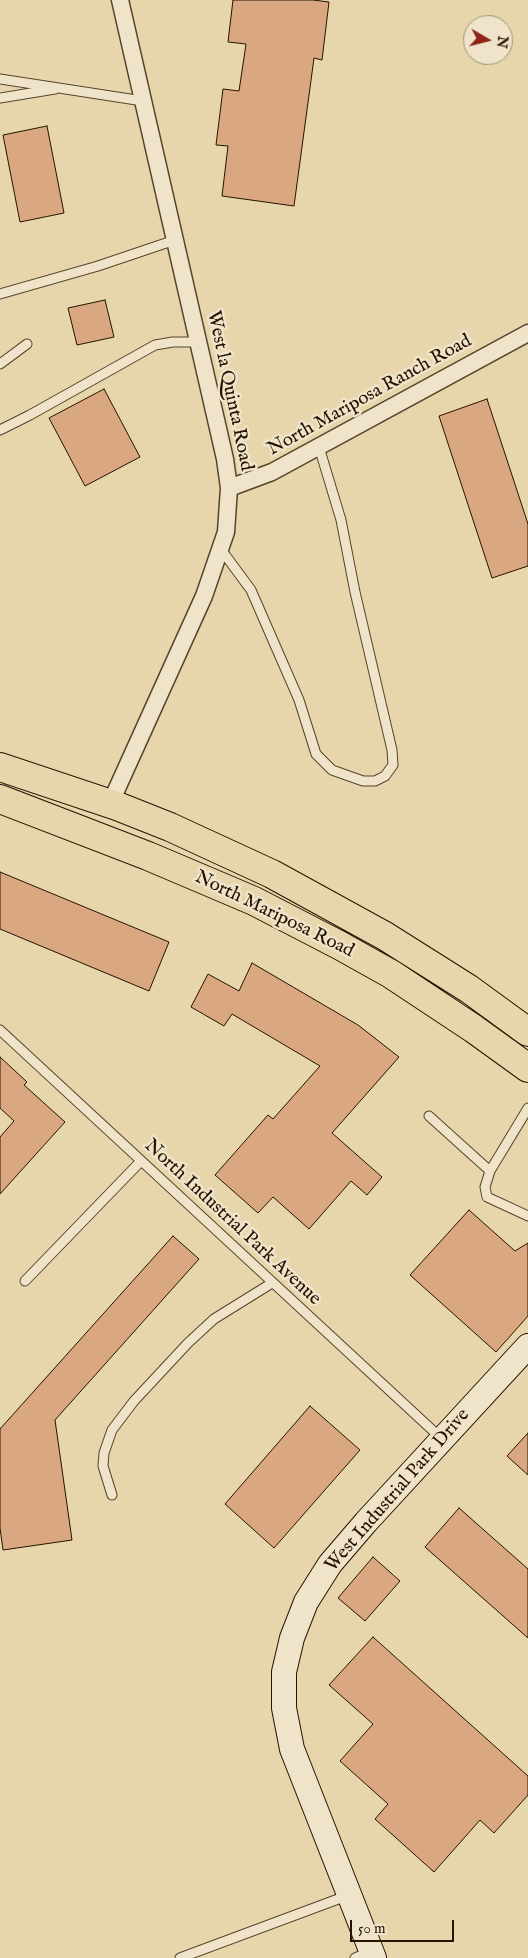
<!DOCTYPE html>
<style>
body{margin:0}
#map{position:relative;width:528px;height:1958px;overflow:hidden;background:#e7d5ac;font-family:"IM FELL English",serif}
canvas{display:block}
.north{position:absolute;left:463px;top:15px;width:50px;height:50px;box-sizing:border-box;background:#efe4c9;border:1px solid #9e9079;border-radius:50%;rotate:98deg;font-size:14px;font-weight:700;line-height:20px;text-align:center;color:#251300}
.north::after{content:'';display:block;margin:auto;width:18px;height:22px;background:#8f2418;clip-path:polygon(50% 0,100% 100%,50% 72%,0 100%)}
.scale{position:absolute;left:350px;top:1920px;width:104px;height:22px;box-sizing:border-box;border:2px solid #251300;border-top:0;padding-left:6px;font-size:15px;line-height:18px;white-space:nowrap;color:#251300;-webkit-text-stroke:4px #efe4c9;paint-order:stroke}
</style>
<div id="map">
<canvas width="528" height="1958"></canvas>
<div class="north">N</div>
<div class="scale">50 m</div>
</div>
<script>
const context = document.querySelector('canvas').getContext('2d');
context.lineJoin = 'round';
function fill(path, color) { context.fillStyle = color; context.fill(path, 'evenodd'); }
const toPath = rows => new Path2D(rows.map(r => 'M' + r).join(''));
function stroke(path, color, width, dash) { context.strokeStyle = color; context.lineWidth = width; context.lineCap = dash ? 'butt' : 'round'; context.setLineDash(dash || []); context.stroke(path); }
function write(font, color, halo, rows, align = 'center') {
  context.font = font + ' "IM FELL English",serif'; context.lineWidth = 5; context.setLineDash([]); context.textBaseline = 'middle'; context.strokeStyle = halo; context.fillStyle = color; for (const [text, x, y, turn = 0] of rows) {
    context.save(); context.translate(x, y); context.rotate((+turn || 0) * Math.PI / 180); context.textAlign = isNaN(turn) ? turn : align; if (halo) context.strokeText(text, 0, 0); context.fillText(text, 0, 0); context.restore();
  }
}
const building = toPath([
 [233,0,313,0,329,2,322,60,314,58,294,206,222,196,228,146,216,145,223,89,239,91,246,44,228,42,233,0],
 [47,126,64,213,20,222,3,135,47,126],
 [105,300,114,337,77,345,68,308,105,300],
 [104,389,140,457,85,486,49,418,104,389],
 [487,399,528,524,528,566,492,578,439,416,487,399],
 [0,872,169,942,149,991,0,929,0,872],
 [252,963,358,1025,399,1057,332,1133,382,1177,367,1195,351,1181,309,1229,273,1197,258,1213,215,1175,268,1115,273,1119,320,1066,232,1014,224,1026,191,1007,208,974,239,991,252,963],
 [0,1057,27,1082,24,1085,65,1122,0,1194,0,1137,14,1121,0,1108,0,1057],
 [469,1210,515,1251,528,1243,528,1316,496,1352,410,1275,469,1210],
 [173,1236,199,1259,55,1420,72,1540,3,1550,0,1528,0,1429,173,1236],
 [310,1406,360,1450,274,1548,225,1504,310,1406],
 [528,1433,528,1475,507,1456,528,1433],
 [459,1508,528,1569,528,1638,425,1547,459,1508],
 [373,1557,400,1581,365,1621,338,1598,373,1557],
 [373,1637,528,1776,528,1795,494,1833,480,1820,434,1872,375,1819,388,1804,340,1761,373,1724,329,1685,373,1637]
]);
const lane = toPath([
 [0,79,143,101],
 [0,98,55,89],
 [0,294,98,266,175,240],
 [0,364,27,344],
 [0,430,30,415,155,345,173,342,198,342],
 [220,548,251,590,299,700,316,754,332,770,363,781,375,781,385,776,393,765,392,750,355,592,341,520,319,447],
 [0,1030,442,1439],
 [528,1108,490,1171,485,1187,487,1197,528,1216],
 [429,1116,490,1171],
 [25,1281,141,1161],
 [112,1495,103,1466,104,1453,112,1430,134,1401,188,1343,214,1319,272,1283],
 [180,1958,349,1895],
 [355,1958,371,1951]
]);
const street = toPath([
 [229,488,272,472,528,333],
 [110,804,204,596,226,532,229,488,225,459,120,0]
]);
const secondary = toPath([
 [374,1958,292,1749,284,1708,284,1672,292,1638,306,1602,330,1564,366,1522,528,1346]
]);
const highway = toPath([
 [0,767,117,806,170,827,272,874,385,936,469,989,528,1032],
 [0,799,148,856,207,881,254,901,339,945,391,974,474,1029,528,1068]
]);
const streetNames = [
 ["West la Quinta Road",229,391,78],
 ["North Mariposa Ranch Road",370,396,-29],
 ["North Mariposa Road",274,915,26],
 ["North Industrial Park Avenue",232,1223,43],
 ["West Industrial Park Drive",398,1491,-49]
];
fill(building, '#daa880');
stroke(building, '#251300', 1);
stroke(lane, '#56442b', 11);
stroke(street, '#56442b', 19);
stroke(secondary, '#251300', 26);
stroke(highway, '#251300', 30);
stroke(lane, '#efe4c9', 9);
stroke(street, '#efe4c9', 16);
stroke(secondary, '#efe4c9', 24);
stroke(highway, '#e7d5ac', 28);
write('19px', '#251300', '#efe4c9', streetNames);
</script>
